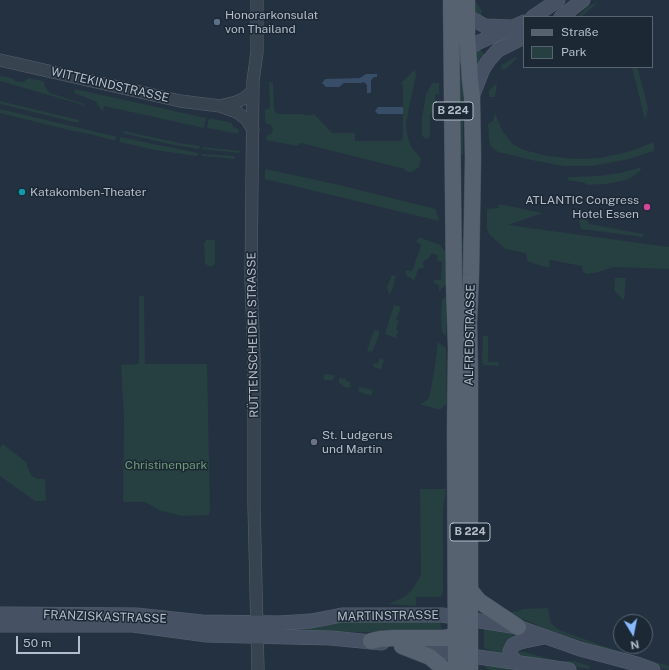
<!DOCTYPE html>
<meta charset="utf-8">
<style>
body{margin:0}
#map{position:relative;width:669px;height:670px;overflow:hidden;background:#243140;font-family:"Public Sans",sans-serif}
canvas{display:block}
.legend{position:absolute;left:523px;top:16px;width:130px;height:52px;box-sizing:border-box;background:#1d2835;border:1px solid #596471;margin:0;padding:5px 7px;list-style:none;font-size:12px;color:#b4becb}
.legend li{display:flex;align-items:center;gap:8px;height:20px}
.legend b{width:20px;border:1px solid #596471}
.north{position:absolute;left:613px;top:614px;width:40px;height:40px;box-sizing:border-box;background:#1d2835;border:1px solid #596471;border-radius:50%;rotate:170deg;font-size:11px;font-weight:700;line-height:16px;text-align:center;color:#b4becb}
.north::after{content:'';display:block;margin:auto;width:14px;height:18px;background:#88b9fc;clip-path:polygon(50% 0,100% 100%,50% 72%,0 100%)}
.scale{position:absolute;left:16px;top:636px;width:64px;height:18px;box-sizing:border-box;border:2px solid #b4becb;border-top:0;padding-left:5px;font-size:12px;line-height:14px;white-space:nowrap;color:#b4becb;-webkit-text-stroke:3px #1d2835;paint-order:stroke}
</style>
<div id="map">
<canvas width="669" height="670"></canvas>
<ul class="legend">
<li><b style="height:5px;background:#566270"></b>Straße</li>
<li><b style="height:11px;background:#263f41"></b>Park</li>
</ul>
<div class="north">N</div>
<div class="scale">50 m</div>
</div>
<script>
const context = document.querySelector('canvas').getContext('2d');
context.lineJoin = 'round';
function fill(path, color) { context.fillStyle = color; context.fill(path, 'evenodd'); }
const toPath = rows => new Path2D(rows.map(r => 'M' + r).join(''));
function stroke(path, color, width, dash) { context.strokeStyle = color; context.lineWidth = width; context.lineCap = dash ? 'butt' : 'round'; context.setLineDash(dash || []); context.stroke(path); }
function write(font, color, halo, rows, align = 'center') {
  context.font = font + ' "Public Sans",sans-serif'; context.lineWidth = 3; context.setLineDash([]); context.textBaseline = 'middle'; context.strokeStyle = halo; context.fillStyle = color; for (const [text, x, y, turn = 0] of rows) {
    context.save(); context.translate(x, y); context.rotate((+turn || 0) * Math.PI / 180); context.textAlign = isNaN(turn) ? turn : align; if (halo) context.strokeText(text, 0, 0); context.fillText(text, 0, 0); context.restore();
  }
}
const green = toPath([
 [476,2,482,11,480,19,474,14,474,4],
 [598,2,595,5,581,17,577,17,590,5],
 [479,48,485,55,475,72,473,54],
 [515,57,516,57,517,58,506,69,501,69,502,65],
 [632,67,637,67,644,92,648,108,647,115,645,120],
 [415,69,416,76,409,107,406,125,408,138,412,148,421,158,419,167,415,170,411,172,405,171,405,169,301,143,297,146,266,140,267,135,271,134,273,129,270,124,267,124,265,121,265,110,270,108,269,82,273,82,274,110,277,114,304,114,304,115,312,115,314,114,332,133,355,133,355,141,401,141,403,137,403,85,401,83],
 [462,72,463,73,463,155,457,153,458,81],
 [0,76,12,78,15,81,20,82,24,82,28,78,43,81,47,90,50,93,84,104,84,107,83,105,0,81],
 [432,83,439,83,439,94,435,94,435,105,439,105,439,113,430,113,430,135,429,138,426,139,423,137,422,134,422,118,426,94],
 [497,83,495,97,489,97,489,90],
 [75,89,206,118,204,128,104,106,103,112,96,102,87,98,74,93],
 [0,101,79,120,78,123,0,104],
 [0,109,80,128,117,137,115,140,112,140,90,134,73,131,0,113],
 [495,113,502,130,513,144,524,150,543,155,574,159,600,158,628,152,654,142,654,151,625,160,592,166,564,166,531,160,498,152,491,147,489,141,488,124,493,121],
 [209,118,232,123,233,127,238,129,239,134,207,128],
 [124,131,179,143,200,146,199,149,169,144,123,133],
 [120,137,198,153,198,155,196,156,155,150,120,142],
 [203,147,240,151,240,153,202,149],
 [202,154,234,156,235,159,202,156],
 [639,168,641,168,640,171,632,177,626,180,605,184,587,185,585,183,567,180,569,177,599,176,620,173],
 [265,169,335,184,436,209,439,221,265,179],
 [499,204,543,213,508,225,669,247,669,269,614,267,595,273,587,274,583,272,582,266,550,260,549,261,550,268,529,262,527,260,526,253,505,249,489,234,487,229,487,209,498,208],
 [582,208,583,217,590,224,643,234,643,237,581,229,576,210],
 [419,237,440,245,445,251,446,285,439,291,439,285,434,283,434,280,441,280,442,262,437,261,438,255,432,253,428,259,424,261,422,263,425,268,419,268,414,280,407,276,405,272,406,270,412,271,421,246,420,244,416,242],
 [459,238,463,238,464,314,462,314],
 [206,240,215,240,215,263,211,267,205,264,204,243],
 [392,275,396,276,391,293,389,294,387,287],
 [615,278,626,278,624,301,614,290],
 [139,296,144,296,145,364,207,364,210,509,209,515,182,516,159,510,145,502,123,502,124,419,121,365,139,364],
 [446,296,446,336,442,332,441,316,442,300],
 [394,305,401,307,396,320,399,321,396,329,398,331,396,338,385,334],
 [374,330,379,331,379,335,372,352,367,351],
 [483,336,488,336,488,362,499,362,498,366,484,365,482,362],
 [438,342,446,348,447,403,441,409,436,409,420,404,424,402,429,398,434,373],
 [380,358,384,360,381,369,380,369,374,367,373,366,374,363,377,364],
 [325,374,334,375,335,377,333,380,325,380,323,378],
 [339,378,346,379,346,381,350,382,350,387,348,388,343,386,342,385,339,383],
 [359,387,373,390,371,396,358,391],
 [3,444,26,462,31,475,37,479,45,479,46,501,35,501,0,476,0,448],
 [420,489,446,489,443,511,443,591,441,597,416,597,416,606,388,604,404,597,412,590,421,575],
 [548,608,551,623,559,630,612,649,669,666,669,670,546,629,506,612,517,612,523,609],
 [343,618,440,620,442,632,276,632,276,629,305,629,321,626],
 [484,627,511,633,520,637,507,655,494,652,484,648],
 [514,652,524,652,559,661,574,661,590,666,589,669,516,657],
 [484,662,536,670,489,670,485,666]
]);
const water = toPath([
 [366,74,377,74,377,77,374,77,371,80,371,92,370,93,367,93,367,85,364,82,361,83,344,83,339,87,326,87,322,83,325,79,360,78],
 [378,107,403,107,403,114,378,114,375,111]
]);
const tertiary = toPath([
 [257,0,257,52,253,81,251,280,254,359,254,506,258,670],
 [0,60,180,101,220,106,237,112,247,120,253,130],
 [220,106,236,102,243,99,253,91]
]);
const secondary = toPath([
 [467,16,485,26,510,27],
 [533,17,558,0],
 [561,17,583,0],
 [462,56,468,49,477,43,524,22],
 [472,97,483,69,489,60,498,50,524,37],
 [0,614,136,615,202,622,280,623,311,621,342,615,442,615,518,627,580,649,637,664,653,670],
 [0,625,133,625,207,635,331,638,382,643],
 [415,648,569,670],
 [516,662,511,656,510,651,513,645,520,642,544,637]
]);
const primary = toPath([
 [451,0,454,285,456,348,455,431,456,670],
 [467,0,467,34,470,80,472,97,473,158,471,275,469,323,470,373,470,670],
 [470,590,479,601,518,627],
 [371,641,380,639,393,638,444,638,462,635,466,633],
 [402,646,430,657,445,670]
]);
const markers = [
 [217,22,4,"#5c6f8a"],
 [22,192,4,"#0f9aa8"],
 [647,207,4,"#d1479c"],
 [314,442,4,"#6b7280"]
];
const shields = [
 [453,111,40],
 [470,532,40]
];
const shieldNames = [
 ["B 224",453,111],
 ["B 224",470,532]
];
const poiNames = [
 ["Honorarkonsulat",225,15],
 ["von Thailand",225,29],
 ["Katakomben-Theater",30,192],
 ["ATLANTIC Congress",639,200,"right"],
 ["Hotel Essen",639,214,"right"],
 ["St. Ludgerus",322,435],
 ["und Martin",322,449]
];
const streetNames = [
 ["WITTEKINDSTRASSE",110,85,13],
 ["RÜTTENSCHEIDER STRASSE",253,335,-91],
 ["ALFREDSTRASSE",470,335,-89],
 ["MARTINSTRASSE",388,616,-1],
 ["FRANZISKASTRASSE",105,617,2]
];
const parkNames = [
 ["Christinenpark",166,465]
];
fill(green, '#263f41');
fill(water, '#374d68');
stroke(tertiary, '#56616e', 13);
stroke(secondary, '#56616e', 15);
stroke(primary, '#414c59', 17);
stroke(tertiary, '#384350', 12);
stroke(secondary, '#465263', 14);
stroke(primary, '#566270', 16);
for (const [x, y, r, color] of markers) { const dot = new Path2D(); dot.arc(x, y, r, 0, 2 * Math.PI); context.fillStyle = color; context.fill(dot); stroke(dot, '#1d2835', 1.5); }
for (const [x, y, w] of shields) { const box = new Path2D(); box.roundRect(x - w / 2, y - 9, w, 18, 3); context.fillStyle = '#1d2835'; context.fill(box); stroke(box, '#b4becb', 1); }
write('bold 11px', '#b4becb', null, shieldNames);
write('12px', '#b4becb', '#1d2835', poiNames, 'left');
write('12px', '#b4becb', '#1d2835', streetNames);
write('12px', '#6b9c74', '#1d2835', parkNames);
</script>
